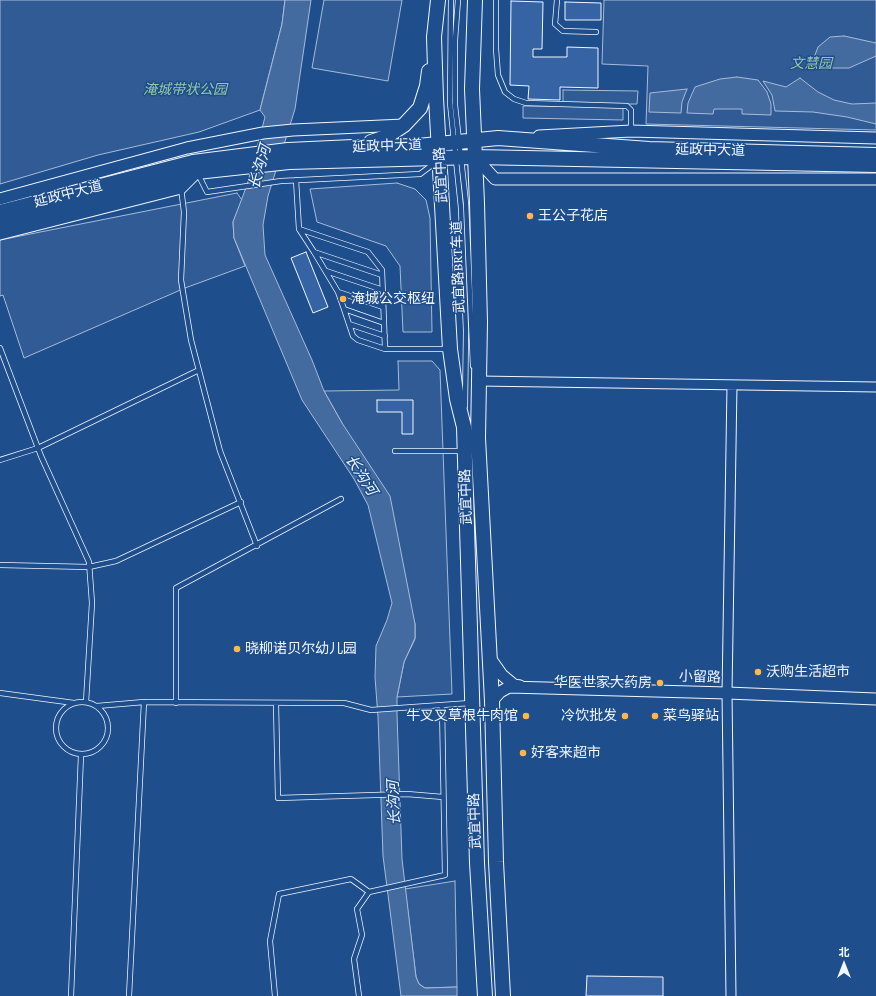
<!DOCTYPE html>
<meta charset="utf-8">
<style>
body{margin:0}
#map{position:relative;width:876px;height:996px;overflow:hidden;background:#1f4e8c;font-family:"Crimson Pro","Noto Sans SC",serif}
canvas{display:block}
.north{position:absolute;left:824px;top:944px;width:40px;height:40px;-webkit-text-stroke:3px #1f4e8c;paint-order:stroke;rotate:0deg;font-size:11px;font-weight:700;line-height:16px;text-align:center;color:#f2f6ff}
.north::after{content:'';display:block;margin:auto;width:14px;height:18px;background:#f2f6ff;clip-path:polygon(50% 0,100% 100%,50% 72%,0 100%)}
</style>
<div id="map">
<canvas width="876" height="996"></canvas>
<div class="north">北</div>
</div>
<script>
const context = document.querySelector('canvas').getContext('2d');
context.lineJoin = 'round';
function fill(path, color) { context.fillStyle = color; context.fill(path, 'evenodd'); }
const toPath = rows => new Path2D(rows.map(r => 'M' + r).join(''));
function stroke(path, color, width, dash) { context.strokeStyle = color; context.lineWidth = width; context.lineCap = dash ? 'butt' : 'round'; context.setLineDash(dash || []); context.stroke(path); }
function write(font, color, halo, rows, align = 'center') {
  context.font = font + ' "Crimson Pro","Noto Sans SC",serif'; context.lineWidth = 3; context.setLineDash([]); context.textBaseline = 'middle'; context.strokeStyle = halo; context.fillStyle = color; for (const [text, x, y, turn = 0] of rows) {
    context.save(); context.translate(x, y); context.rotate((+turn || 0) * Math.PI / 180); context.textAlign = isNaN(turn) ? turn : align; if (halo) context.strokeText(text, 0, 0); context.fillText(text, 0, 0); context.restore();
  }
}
const built = toPath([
 [0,0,285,0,282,24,260,110,199,132,98,155,0,184,0,0],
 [324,0,402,0,388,81,312,68,324,0],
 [604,0,876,0,876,130,646,124,648,66,602,64,604,0],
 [563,90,638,91,637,104,623,104,623,120,523,118,523,106,563,106,563,90],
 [397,183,415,189,426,200,430,218,432,332,403,332,400,266,386,246,317,222,310,189,397,183],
 [237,193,242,200,233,222,234,238,245,266,185,288,24,358,3,295,0,296,0,240,237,193],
 [398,361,432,361,440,370,452,694,397,697,404,662,415,639,415,624,342,423,324,391,399,390,398,361],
 [455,881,457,987,425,988,419,984,416,977,405,889,455,881]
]);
const water = toPath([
 [285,0,311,0,295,109,268,196,263,225,265,255,312,360,324,391,342,423,390,496,415,624,415,638,404,662,397,697,397,714,402,859,416,977,419,984,425,988,457,987,457,996,401,996,383,856,378,717,375,677,376,646,387,620,392,603,368,505,354,479,302,400,234,238,233,222,247,185,265,117,260,110,282,24,285,0],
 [844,36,876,43,876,56,849,68,829,68,812,63,818,47,830,37,844,36],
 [737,77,758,80,767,92,771,104,771,115,742,114,742,109,714,109,713,114,687,113,688,103,695,87,720,79,737,77],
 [800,78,818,92,834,100,852,104,876,103,876,124,847,117,813,112,775,111,772,95,763,81,786,87,800,78],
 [687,89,682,102,681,113,649,112,650,93,687,89]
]);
const building = toPath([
 [511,1,543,2,542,49,533,49,533,57,567,57,567,47,598,48,598,88,560,87,560,100,528,99,529,86,510,85,511,1],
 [565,2,601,3,601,20,565,20,565,2],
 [306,252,328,307,313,313,291,258,306,252],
 [377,400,413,400,413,434,402,434,402,412,377,412,377,400],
 [587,976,663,977,663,996,586,996,587,976]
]);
const service = toPath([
 [451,0,450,103,461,208,466,331,465,406],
 [458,0,455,40,455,105,466,203,473,366],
 [496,0,496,49,498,75,505,92,514,99,526,103,627,106,631,110,631,131],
 [557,0,555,24,563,31,596,32],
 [198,174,207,192,281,181,420,174,436,162],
 [296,180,299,229,314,252,338,292,383,307],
 [181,188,184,212,181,280,191,340,220,451,257,546],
 [299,229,368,252,382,270,385,349],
 [314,252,382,275],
 [326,271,383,290],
 [338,292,344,309,384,323],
 [344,309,349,324,385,336],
 [349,324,353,336,358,340,385,349,447,349],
 [0,348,41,456,89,562,92,603,86,702],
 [395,451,463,451],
 [0,460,38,448,199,370],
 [0,565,89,567,116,561,241,502],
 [0,693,74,703],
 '56 728a26 26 0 1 1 52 0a26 26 0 1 1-52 0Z',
 [176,703,176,588,341,499],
 [276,704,278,798,407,794,443,797],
 [97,706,144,702,344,703,371,710,470,703],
 [71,996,81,755],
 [129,996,144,702],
 [275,996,270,941,279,894,351,879,369,892],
 [359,996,354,959,362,935,357,909,369,892,445,875,442,705]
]);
const minor = toPath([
 [479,381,876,387],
 [731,996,727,693,732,385]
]);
const tertiary = toPath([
 [539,136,631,131,876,138],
 [475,157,495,179,876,179],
 [0,199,187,148,263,133,293,130,404,125],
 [0,234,181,188,197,172],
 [490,658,502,675,514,685,520,686],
 [492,701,500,692,509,687,727,693,876,699]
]);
const primary = toPath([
 [438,0,434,37,436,98,450,349,457,399,464,427,477,863,485,996],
 [475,0,472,89,477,203,480,322,478,438,492,701,496,862,503,996],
 [371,142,386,137,404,125,420,108,427,86,429,71],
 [0,212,193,162,288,150,353,147,418,146,498,138,649,149,876,155],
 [0,222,197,172,289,162,475,157,876,165]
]);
const markers = [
 [530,216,4,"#ffb74d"],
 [343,299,4,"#ffb74d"],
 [237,649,4,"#ffb74d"],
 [758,672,4,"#ffb74d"],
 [660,683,4,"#ffb74d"],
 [526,716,4,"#ffb74d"],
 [625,716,4,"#ffb74d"],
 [655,716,4,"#ffb74d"],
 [523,753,4,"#ffb74d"]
];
const parkNames = [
 ["文慧园",811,64],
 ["淹城带状公园",185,90]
];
const streetNames = [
 ["延政中大道",387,146,-2],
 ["延政中大道",710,150,1],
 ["武宜中路",441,175,-93],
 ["延政中大道",68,194,-14],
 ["武宜路BRT车道",458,267,-92],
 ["武宜中路",466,497,-92],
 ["小留路",700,677,2],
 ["武宜中路",475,821,-92]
];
const poiNames = [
 ["王公子花店",538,216],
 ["淹城公交枢纽",351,299],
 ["晓柳诺贝尔幼儿园",245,649],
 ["沃购生活超市",766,672],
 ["华医世家大药房",652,683,"right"],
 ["牛叉叉草根牛肉馆",518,716,"right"],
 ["冷饮批发",617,716,"right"],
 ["菜鸟驿站",663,716],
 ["好客来超市",531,753]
];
const waterNames = [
 ["长沟河",260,167,-74],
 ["长沟河",361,475,57],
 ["长沟河",394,803,-92]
];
fill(built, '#305b95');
stroke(built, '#a8bbd7', 1);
fill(water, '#446ba0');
stroke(water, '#a8bbd7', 1);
fill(building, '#3563a3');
stroke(building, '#f2f6ff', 1);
stroke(service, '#f2f6ff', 6);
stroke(minor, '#f2f6ff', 11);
stroke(tertiary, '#f2f6ff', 13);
stroke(primary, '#f2f6ff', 16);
stroke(service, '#1f4e8c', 4.5);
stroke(minor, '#1f4e8c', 9);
stroke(tertiary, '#1f4e8c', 11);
stroke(primary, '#1f4e8c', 14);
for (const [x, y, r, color] of markers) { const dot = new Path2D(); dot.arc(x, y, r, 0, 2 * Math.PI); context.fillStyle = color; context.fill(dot); stroke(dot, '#1f4e8c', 1.5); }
write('italic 14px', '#97c8a6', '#1f4e8c', parkNames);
write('14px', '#f2f6ff', '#1f4e8c', streetNames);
write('14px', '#f2f6ff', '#1f4e8c', poiNames, 'left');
write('italic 15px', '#f2f6ff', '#1f4e8c', waterNames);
</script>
